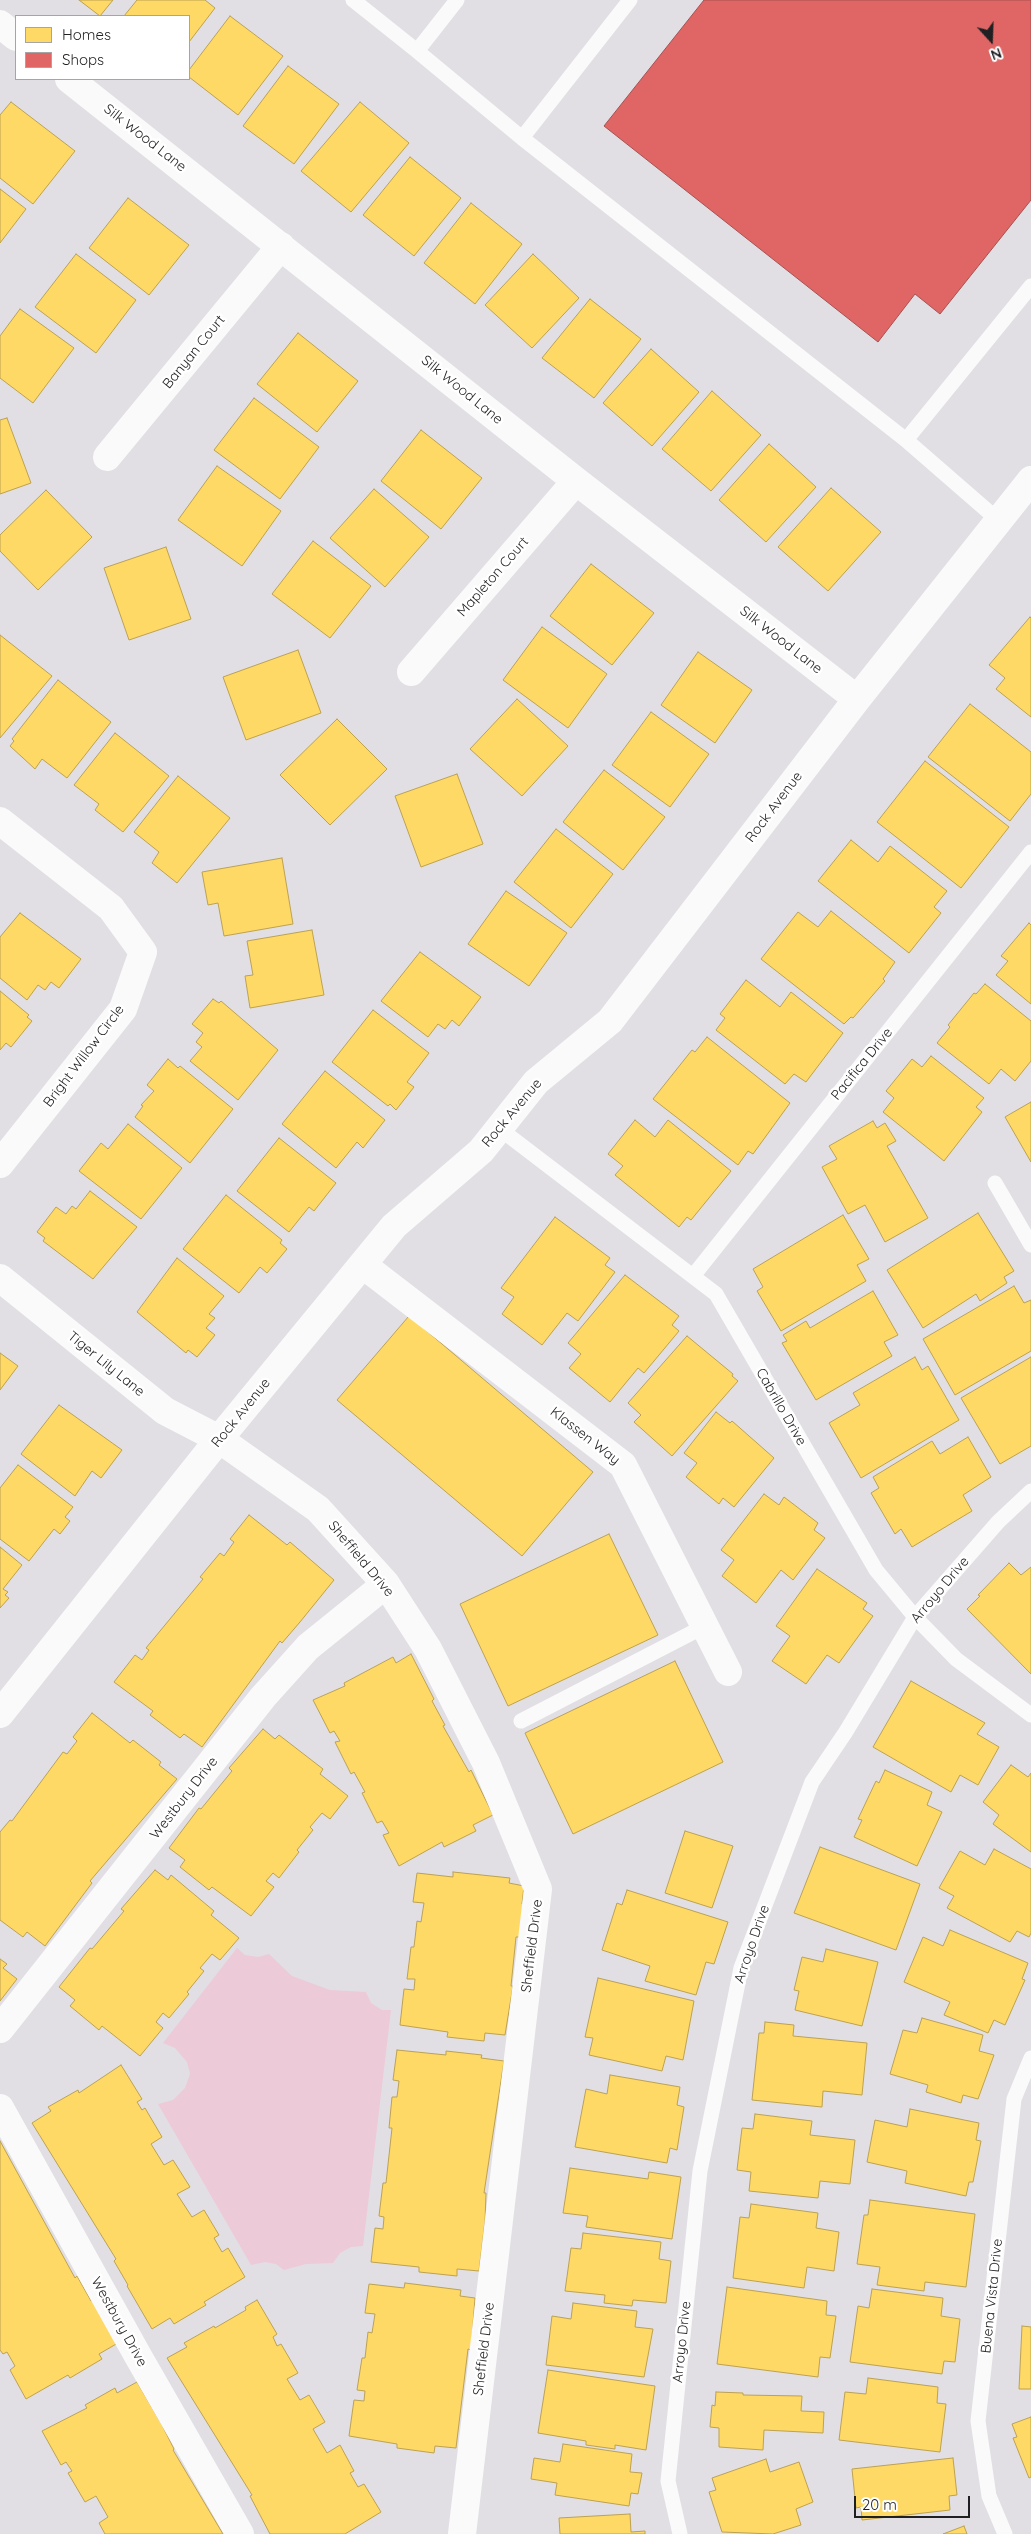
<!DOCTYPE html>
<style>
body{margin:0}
#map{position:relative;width:1031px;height:2534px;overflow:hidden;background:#e1dfe3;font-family:Quicksand,sans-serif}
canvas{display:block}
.legend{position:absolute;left:15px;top:15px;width:175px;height:65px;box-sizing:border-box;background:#fff;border:1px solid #a6a5a6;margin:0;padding:6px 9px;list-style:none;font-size:15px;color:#201f21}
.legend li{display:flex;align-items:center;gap:10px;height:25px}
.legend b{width:25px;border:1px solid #a6a5a6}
.north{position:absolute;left:966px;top:15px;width:50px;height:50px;-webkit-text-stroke:4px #fff;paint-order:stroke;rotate:160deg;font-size:14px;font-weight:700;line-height:20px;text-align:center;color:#201f21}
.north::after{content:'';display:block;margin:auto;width:18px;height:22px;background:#201f21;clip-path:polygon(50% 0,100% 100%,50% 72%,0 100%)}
.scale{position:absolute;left:854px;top:2496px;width:116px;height:22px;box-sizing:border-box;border:2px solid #201f21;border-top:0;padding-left:6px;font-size:15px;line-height:18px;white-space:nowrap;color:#201f21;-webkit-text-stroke:4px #fff;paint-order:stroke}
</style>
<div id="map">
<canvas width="1031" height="2534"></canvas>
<ul class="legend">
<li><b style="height:14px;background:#ffd966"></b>Homes</li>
<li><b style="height:14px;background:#e06666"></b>Shops</li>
</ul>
<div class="north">N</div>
<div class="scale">20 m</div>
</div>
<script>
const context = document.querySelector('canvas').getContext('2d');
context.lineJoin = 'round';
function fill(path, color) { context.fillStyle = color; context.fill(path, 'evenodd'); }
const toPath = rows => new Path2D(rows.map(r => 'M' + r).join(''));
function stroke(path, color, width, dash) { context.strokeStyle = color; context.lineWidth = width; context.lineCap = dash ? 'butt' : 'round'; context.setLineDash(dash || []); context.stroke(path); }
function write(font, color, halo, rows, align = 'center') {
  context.font = font + ' Quicksand,sans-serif'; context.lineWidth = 5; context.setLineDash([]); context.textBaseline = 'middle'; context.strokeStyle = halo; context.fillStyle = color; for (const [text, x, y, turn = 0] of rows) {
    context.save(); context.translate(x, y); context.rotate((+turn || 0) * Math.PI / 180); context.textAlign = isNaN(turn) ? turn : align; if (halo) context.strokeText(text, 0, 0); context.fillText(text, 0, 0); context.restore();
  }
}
const green = toPath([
 [237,1948,245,1955,258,1957,269,1954,292,1976,330,1990,366,1992,371,2003,382,2010,391,2010,363,2246,351,2247,340,2253,333,2263,306,2264,284,2270,276,2264,265,2262,251,2265,158,2104,173,2100,185,2088,190,2074,187,2062,175,2048,163,2043]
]);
const homes = toPath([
 [79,0,113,0,100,16,79,0],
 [137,0,205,0,215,8,189,42,189,16,124,16,137,0],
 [230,16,283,56,238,115,189,77,189,70,230,16],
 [288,66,339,104,294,164,243,126,288,66],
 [11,102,75,151,33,204,0,178,0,115,11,102],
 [360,102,409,143,351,212,301,171,360,102],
 [410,157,461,198,414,256,363,215,410,157],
 [0,189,26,209,0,243,0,189],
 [128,198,189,245,149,295,89,248,128,198],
 [471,203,522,244,475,304,424,263,471,203],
 [76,254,136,300,96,353,35,307,76,254],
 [533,254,579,298,532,348,485,305,533,254],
 [590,299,641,339,594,398,542,358,590,299],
 [20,309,74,348,33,403,0,378,0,336,20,309],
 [298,333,358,381,317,432,257,384,298,333],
 [651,349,699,392,652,446,603,403,651,349],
 [712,391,761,435,711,491,662,449,712,391],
 [254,398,319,447,280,499,214,450,254,398],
 [7,418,31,483,0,494,0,420,7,418],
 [421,430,482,478,441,529,381,481,421,430],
 [769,444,816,487,766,542,719,500,769,444],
 [217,466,281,511,242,566,178,520,217,466],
 [831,488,881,532,828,591,778,547,831,488],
 [374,489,429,537,385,587,330,538,374,489],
 [46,490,92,537,38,590,0,551,0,535,46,490],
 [313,541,371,586,330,638,272,594,313,541],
 [166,547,191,619,129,640,104,568,166,547],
 [591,564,654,613,612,665,550,616,591,564],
 [1030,617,1031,618,1031,717,996,689,1005,678,989,665,1030,617],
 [542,627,607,674,568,728,503,680,542,627],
 [0,635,52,676,0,738,0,635],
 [298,650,321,713,246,740,223,677,298,650],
 [698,652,752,690,715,743,661,705,698,652],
 [58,680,111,722,67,778,42,759,35,769,10,746,14,741,12,739,58,680],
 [517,699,568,746,522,796,470,749,517,699],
 [970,704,1031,752,1031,794,1010,821,928,757,970,704],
 [651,712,709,754,670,807,612,765,651,712],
 [337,719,387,769,330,825,280,775,337,719],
 [115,733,169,776,123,832,95,810,99,804,74,785,115,733],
 [925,761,1009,827,961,888,877,822,925,761],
 [604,770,665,817,623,870,563,822,604,770],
 [457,774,483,844,421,867,395,796,457,774],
 [178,776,230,818,177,883,152,863,159,852,134,832,178,776],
 [556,829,613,874,571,928,514,882,556,829],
 [851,840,878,862,890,846,947,891,934,907,941,913,909,953,818,881,851,840],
 [282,858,293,924,224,936,218,903,208,905,202,872,282,858],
 [506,891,567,933,529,986,468,944,506,891],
 [831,911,895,962,883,979,885,981,853,1018,851,1017,844,1024,761,959,798,912,818,927,831,911],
 [20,913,81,959,59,988,51,982,45,990,38,985,27,1000,0,978,0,937,20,913],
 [1029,923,1031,925,1031,1004,996,975,1008,961,1001,956,1029,923],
 [312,930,324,995,250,1008,245,976,253,975,247,941,312,930],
 [420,952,481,997,459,1026,452,1020,445,1029,438,1024,428,1037,381,1001,420,952],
 [746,980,780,1007,791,992,843,1033,806,1082,794,1074,785,1084,716,1030,725,1018,720,1014,746,980],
 [985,984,1031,1021,1031,1061,1015,1081,1001,1069,989,1084,937,1043,950,1027,948,1025,974,993,976,994,985,984],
 [0,991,29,1015,27,1017,32,1021,11,1047,6,1043,0,1050,0,991],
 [213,999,219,1003,221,1001,278,1050,238,1100,190,1061,202,1047,196,1042,203,1033,192,1024,213,999],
 [373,1010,429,1053,407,1082,414,1087,396,1110,390,1104,388,1106,332,1062,373,1010],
 [707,1037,790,1103,753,1154,748,1151,738,1165,653,1099,692,1050,695,1052,707,1037],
 [931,1056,984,1098,976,1107,982,1112,944,1161,883,1112,894,1098,886,1091,912,1059,922,1067,931,1056],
 [168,1059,178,1068,180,1066,233,1109,190,1163,135,1117,143,1106,141,1105,154,1091,147,1085,168,1059],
 [325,1071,385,1120,363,1148,357,1142,336,1168,282,1124,325,1071],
 [1031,1102,1031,1162,1005,1117,1031,1102],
 [635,1120,655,1137,668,1120,731,1171,691,1220,687,1217,679,1227,615,1175,623,1166,608,1154,635,1120],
 [873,1121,877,1128,885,1123,896,1141,887,1146,928,1218,885,1242,865,1205,848,1214,822,1167,837,1159,829,1146,873,1121],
 [128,1124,182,1168,141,1219,79,1171,101,1143,108,1149,128,1124],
 [279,1138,336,1183,314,1211,309,1207,289,1232,237,1191,279,1138],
 [90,1191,137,1227,93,1279,43,1241,45,1238,37,1232,56,1207,66,1214,72,1206,76,1209,90,1191],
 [226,1195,282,1240,280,1243,287,1249,267,1273,260,1267,239,1293,183,1249,226,1195],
 [978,1213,1014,1271,1004,1277,1007,1283,980,1301,976,1294,923,1328,887,1270,978,1213],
 [843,1215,869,1259,857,1265,866,1281,781,1331,757,1291,763,1287,753,1269,843,1215],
 [555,1217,610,1258,605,1265,615,1272,578,1321,567,1313,542,1345,502,1314,514,1297,501,1288,555,1217],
 [177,1258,224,1296,209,1314,215,1318,206,1328,215,1335,197,1357,188,1350,186,1353,137,1312,177,1258],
 [625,1275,679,1316,672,1325,679,1331,644,1373,638,1368,610,1402,569,1368,581,1354,568,1343,625,1275],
 [1014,1286,1024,1303,1031,1300,1031,1351,955,1395,923,1339,1014,1286],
 [873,1291,898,1335,884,1342,892,1356,816,1400,782,1343,787,1341,783,1335,806,1321,810,1328,873,1291],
 [409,1316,593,1472,522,1556,337,1400,409,1316],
 [687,1336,733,1374,732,1376,738,1381,672,1456,634,1422,641,1415,628,1403,687,1336],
 [0,1353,18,1366,0,1390,0,1353],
 [915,1357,922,1370,928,1366,959,1420,861,1478,829,1423,860,1405,853,1393,915,1357],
 [1031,1357,1031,1446,1000,1464,961,1398,1031,1357],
 [59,1405,122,1450,101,1478,92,1471,75,1496,21,1454,59,1405],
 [716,1412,730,1423,732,1421,774,1458,734,1507,723,1498,719,1504,686,1477,697,1463,684,1453,716,1412],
 [968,1437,991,1477,963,1495,972,1511,912,1547,901,1529,895,1534,871,1493,879,1488,873,1477,932,1441,940,1454,968,1437],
 [18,1465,73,1507,65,1517,70,1521,60,1534,54,1529,29,1561,0,1539,0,1488,18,1465],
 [764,1494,779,1505,784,1497,818,1523,814,1530,825,1538,793,1580,781,1570,756,1603,722,1576,734,1560,721,1550,764,1494],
 [249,1515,287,1545,290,1542,334,1580,300,1622,282,1643,280,1641,202,1747,184,1734,180,1738,150,1715,153,1711,114,1682,135,1655,142,1660,149,1650,146,1648,203,1579,200,1577,220,1553,224,1556,234,1542,230,1539,249,1515],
 [609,1534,658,1635,508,1706,460,1604,609,1534],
 [0,1547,22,1565,3,1589,8,1592,5,1595,9,1598,0,1608,0,1547],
 [1009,1563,1021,1575,1031,1567,1031,1674,967,1609,980,1596,978,1595,1009,1563],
 [817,1569,867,1603,863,1609,873,1616,839,1663,827,1655,806,1684,772,1661,790,1636,776,1626,817,1569],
 [411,1654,434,1699,432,1701,445,1725,443,1726,469,1772,471,1770,493,1815,473,1825,476,1831,444,1847,442,1842,399,1866,383,1835,389,1833,382,1821,377,1823,362,1793,365,1792,354,1772,351,1774,335,1742,340,1741,334,1731,330,1733,313,1700,345,1686,344,1683,393,1657,396,1663,411,1654],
 [675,1661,723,1762,573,1834,525,1733,675,1661],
 [911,1681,985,1723,977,1734,999,1747,978,1785,960,1775,951,1792,873,1747,911,1681],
 [92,1713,130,1743,133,1740,161,1762,159,1765,177,1779,90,1881,92,1883,45,1946,27,1932,23,1937,0,1920,0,1832,10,1820,12,1821,63,1752,67,1754,77,1741,73,1737,92,1713],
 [263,1729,275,1739,279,1735,323,1769,320,1774,348,1796,330,1819,322,1813,310,1827,313,1830,297,1850,299,1852,279,1878,273,1873,266,1881,274,1887,251,1916,212,1887,209,1890,180,1867,185,1860,169,1848,199,1808,201,1809,232,1771,229,1768,263,1729],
 [1011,1765,1028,1777,1031,1773,1031,1852,993,1824,999,1815,983,1802,1011,1765],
 [885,1770,932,1792,927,1805,942,1812,917,1866,854,1837,862,1820,858,1819,876,1781,879,1783,885,1770],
 [685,1831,733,1846,712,1908,665,1893,685,1831],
 [820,1847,920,1884,896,1950,794,1913,820,1847],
 [994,1849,1031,1869,1031,1933,1029,1937,1017,1931,1010,1942,947,1908,954,1896,939,1888,960,1851,985,1865,994,1849],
 [155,1870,168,1880,171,1875,214,1911,211,1915,239,1938,220,1960,212,1954,200,1968,204,1971,187,1992,189,1994,169,2018,163,2013,156,2022,163,2028,140,2056,102,2026,99,2030,70,2006,75,2000,59,1987,90,1948,92,1949,124,1911,121,1909,155,1870],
 [453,1872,510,1878,509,1883,524,1886,522,1904,524,1905,520,1937,516,1937,511,1986,513,1986,505,2035,485,2033,484,2041,447,2037,448,2032,400,2025,404,1989,414,1990,415,1979,407,1979,411,1947,414,1947,417,1921,421,1922,424,1903,413,1902,417,1873,453,1877,453,1872],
 [627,1890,728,1922,714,1964,706,1962,696,1995,645,1981,650,1966,602,1950,617,1903,622,1905,627,1890],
 [950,1930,1028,1963,1022,1979,1025,1980,1005,2025,994,2020,988,2033,944,2015,950,2002,904,1982,923,1937,943,1946,950,1930],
 [826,1949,878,1962,862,2026,795,2010,799,1991,794,1990,802,1957,823,1962,826,1949],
 [0,1959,7,1964,3,1968,17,1979,0,2001,0,1959],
 [598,1978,694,2001,683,2060,666,2056,662,2071,589,2055,593,2038,585,2037,598,1978],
 [922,2018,983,2035,979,2051,994,2055,978,2099,963,2095,961,2103,926,2092,928,2085,890,2074,903,2030,917,2033,922,2018],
 [765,2022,794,2025,793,2036,867,2043,862,2095,823,2091,822,2107,752,2100,759,2033,764,2033,765,2022],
 [397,2050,446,2055,446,2051,482,2055,481,2058,504,2061,484,2193,486,2193,485,2221,479,2271,457,2269,457,2276,419,2272,419,2267,371,2262,375,2228,383,2229,384,2217,379,2216,383,2183,386,2183,392,2128,389,2128,392,2097,397,2097,399,2081,393,2080,397,2050],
 [121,2065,142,2099,137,2102,142,2110,145,2108,162,2137,151,2144,164,2165,173,2160,190,2187,177,2194,192,2217,204,2210,219,2235,214,2238,222,2252,228,2248,245,2277,204,2302,206,2305,174,2324,170,2318,152,2329,127,2286,128,2285,114,2261,116,2259,32,2123,51,2111,48,2107,78,2090,79,2093,121,2065],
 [610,2075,680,2087,677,2105,684,2107,677,2150,670,2148,667,2163,575,2147,586,2089,607,2094,610,2075],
 [910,2109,979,2123,976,2140,981,2141,973,2182,969,2182,966,2196,905,2183,907,2171,867,2162,875,2120,907,2127,910,2109],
 [755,2114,812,2121,810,2135,855,2140,850,2184,820,2181,818,2198,749,2191,751,2172,737,2170,742,2128,753,2129,755,2114],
 [0,2141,75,2278,77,2276,91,2301,93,2300,118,2343,99,2354,102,2359,70,2378,68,2375,26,2399,10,2370,15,2366,7,2352,3,2354,0,2350,0,2141],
 [570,2168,648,2179,649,2172,681,2177,672,2239,586,2227,588,2216,563,2213,570,2168],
 [870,2200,975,2214,966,2287,925,2282,924,2291,877,2285,880,2267,857,2264,864,2215,868,2215,870,2200],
 [751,2204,818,2213,816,2228,839,2232,834,2271,807,2267,804,2288,733,2278,740,2217,749,2218,751,2204],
 [583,2233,661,2242,659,2259,671,2261,666,2303,633,2300,632,2306,604,2303,605,2295,565,2291,571,2248,581,2249,583,2233],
 [405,2283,461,2290,460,2296,475,2298,471,2350,468,2349,456,2448,435,2446,434,2453,397,2448,397,2444,349,2436,354,2400,364,2401,365,2391,357,2390,362,2358,365,2358,368,2332,372,2333,375,2314,365,2313,369,2284,404,2288,405,2283],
 [727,2287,827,2301,826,2315,836,2316,830,2358,820,2357,818,2377,717,2364,727,2287],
 [872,2289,943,2298,941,2316,960,2319,955,2362,944,2361,942,2374,850,2362,858,2306,869,2308,872,2289],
 [257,2300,277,2334,273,2337,277,2346,281,2344,298,2373,287,2379,300,2400,309,2395,325,2422,313,2429,327,2453,340,2445,354,2471,350,2473,358,2487,364,2484,381,2512,345,2534,270,2534,250,2496,252,2495,167,2358,187,2347,184,2343,214,2326,215,2328,246,2310,245,2307,257,2300],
 [573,2303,637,2311,635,2327,653,2329,644,2377,546,2365,552,2316,571,2319,573,2303],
 [1022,2326,1031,2327,1031,2389,1019,2389,1022,2326],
 [548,2370,655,2386,646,2450,615,2445,615,2449,586,2445,586,2441,538,2433,548,2370],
 [868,2378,938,2387,937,2403,946,2404,940,2452,839,2440,845,2392,866,2394,868,2378],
 [137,2382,162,2425,174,2449,173,2450,223,2534,105,2534,99,2523,108,2517,96,2496,85,2502,68,2473,72,2471,66,2462,61,2465,42,2431,87,2408,85,2405,115,2388,117,2393,137,2382],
 [716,2392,743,2393,743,2395,802,2396,801,2411,824,2412,823,2433,764,2430,763,2450,719,2447,719,2428,710,2427,712,2405,715,2406,716,2392],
 [1031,2417,1031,2477,1029,2478,1013,2438,1017,2437,1012,2424,1031,2417],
 [563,2444,632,2454,630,2472,642,2473,638,2494,631,2493,629,2506,555,2495,557,2483,531,2479,534,2458,560,2462,563,2444],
 [953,2458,957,2495,949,2496,950,2510,862,2520,861,2507,856,2508,852,2469,953,2458],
 [766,2459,770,2472,799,2462,813,2502,796,2509,801,2525,773,2534,722,2532,709,2492,716,2490,712,2478,766,2459],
 [630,2514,631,2532,645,2531,645,2534,560,2534,559,2518,630,2514],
 [964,2526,967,2534,943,2534,964,2526]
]);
const shops = toPath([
 [704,0,1031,0,1031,200,940,314,915,294,878,342,604,126,704,0]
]);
const lane = toPath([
 [353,0,417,51,457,0],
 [417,51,522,138,906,440,998,520],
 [522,138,630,0],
 [906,440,1031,286],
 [500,1129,716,1294,876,1570,915,1617,956,1659,1031,1715],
 [995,1183,1031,1245],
 [693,1276,1031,852],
 [521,1721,705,1626],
 [680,2534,668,2481,700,2171,741,1968,812,1782,845,1733,915,1617,998,1522,1031,1491],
 [1005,2534,989,2496,978,2421,1014,2099,1031,2058]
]);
const street = toPath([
 [0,24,16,37],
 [69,79,576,481,857,699],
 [107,457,281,246],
 [411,672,576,481],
 [0,821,111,908,143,952,123,1009,0,1164],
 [363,1265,623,1465,728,1672],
 [0,1278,165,1411,219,1439,318,1509,386,1584,428,1649,486,1763,538,1889,462,2534],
 [0,1714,219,1439,394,1226,481,1151,536,1082,610,1021,857,699,1031,480],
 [0,2029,263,1697,308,1647,386,1584],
 [0,2108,138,2356,240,2534]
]);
const streetNames = [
 ["Silk Wood Lane",145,138,38],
 ["Banyan Court",194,352,-51],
 ["Silk Wood Lane",462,390,39],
 ["Mapleton Court",493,577,-49],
 ["Silk Wood Lane",781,640,38],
 ["Rock Avenue",774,807,-53],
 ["Bright Willow Circle",84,1056,-53],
 ["Pacifica Drive",862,1064,-51],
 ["Rock Avenue",512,1113,-50],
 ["Tiger Lily Lane",106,1364,39],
 ["Cabrillo Drive",781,1407,60],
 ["Rock Avenue",241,1413,-51],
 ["Klassen Way",585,1436,38],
 ["Sheffield Drive",361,1559,50],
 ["Arroyo Drive",940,1590,-50],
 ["Westbury Drive",184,1798,-52],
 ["Arroyo Drive",752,1944,-71],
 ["Sheffield Drive",532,1946,-83],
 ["Buena Vista Drive",992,2296,-84],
 ["Westbury Drive",119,2322,61],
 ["Arroyo Drive",682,2342,-84],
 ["Sheffield Drive",484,2349,-83]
];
fill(green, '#edcad8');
fill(homes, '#ffd966');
stroke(homes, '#bca151', 1);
fill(shops, '#e06666');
stroke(shops, '#a65151', 1);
stroke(lane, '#fafafb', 15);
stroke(street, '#fafafb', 28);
write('14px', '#201f21', '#fff', streetNames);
</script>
